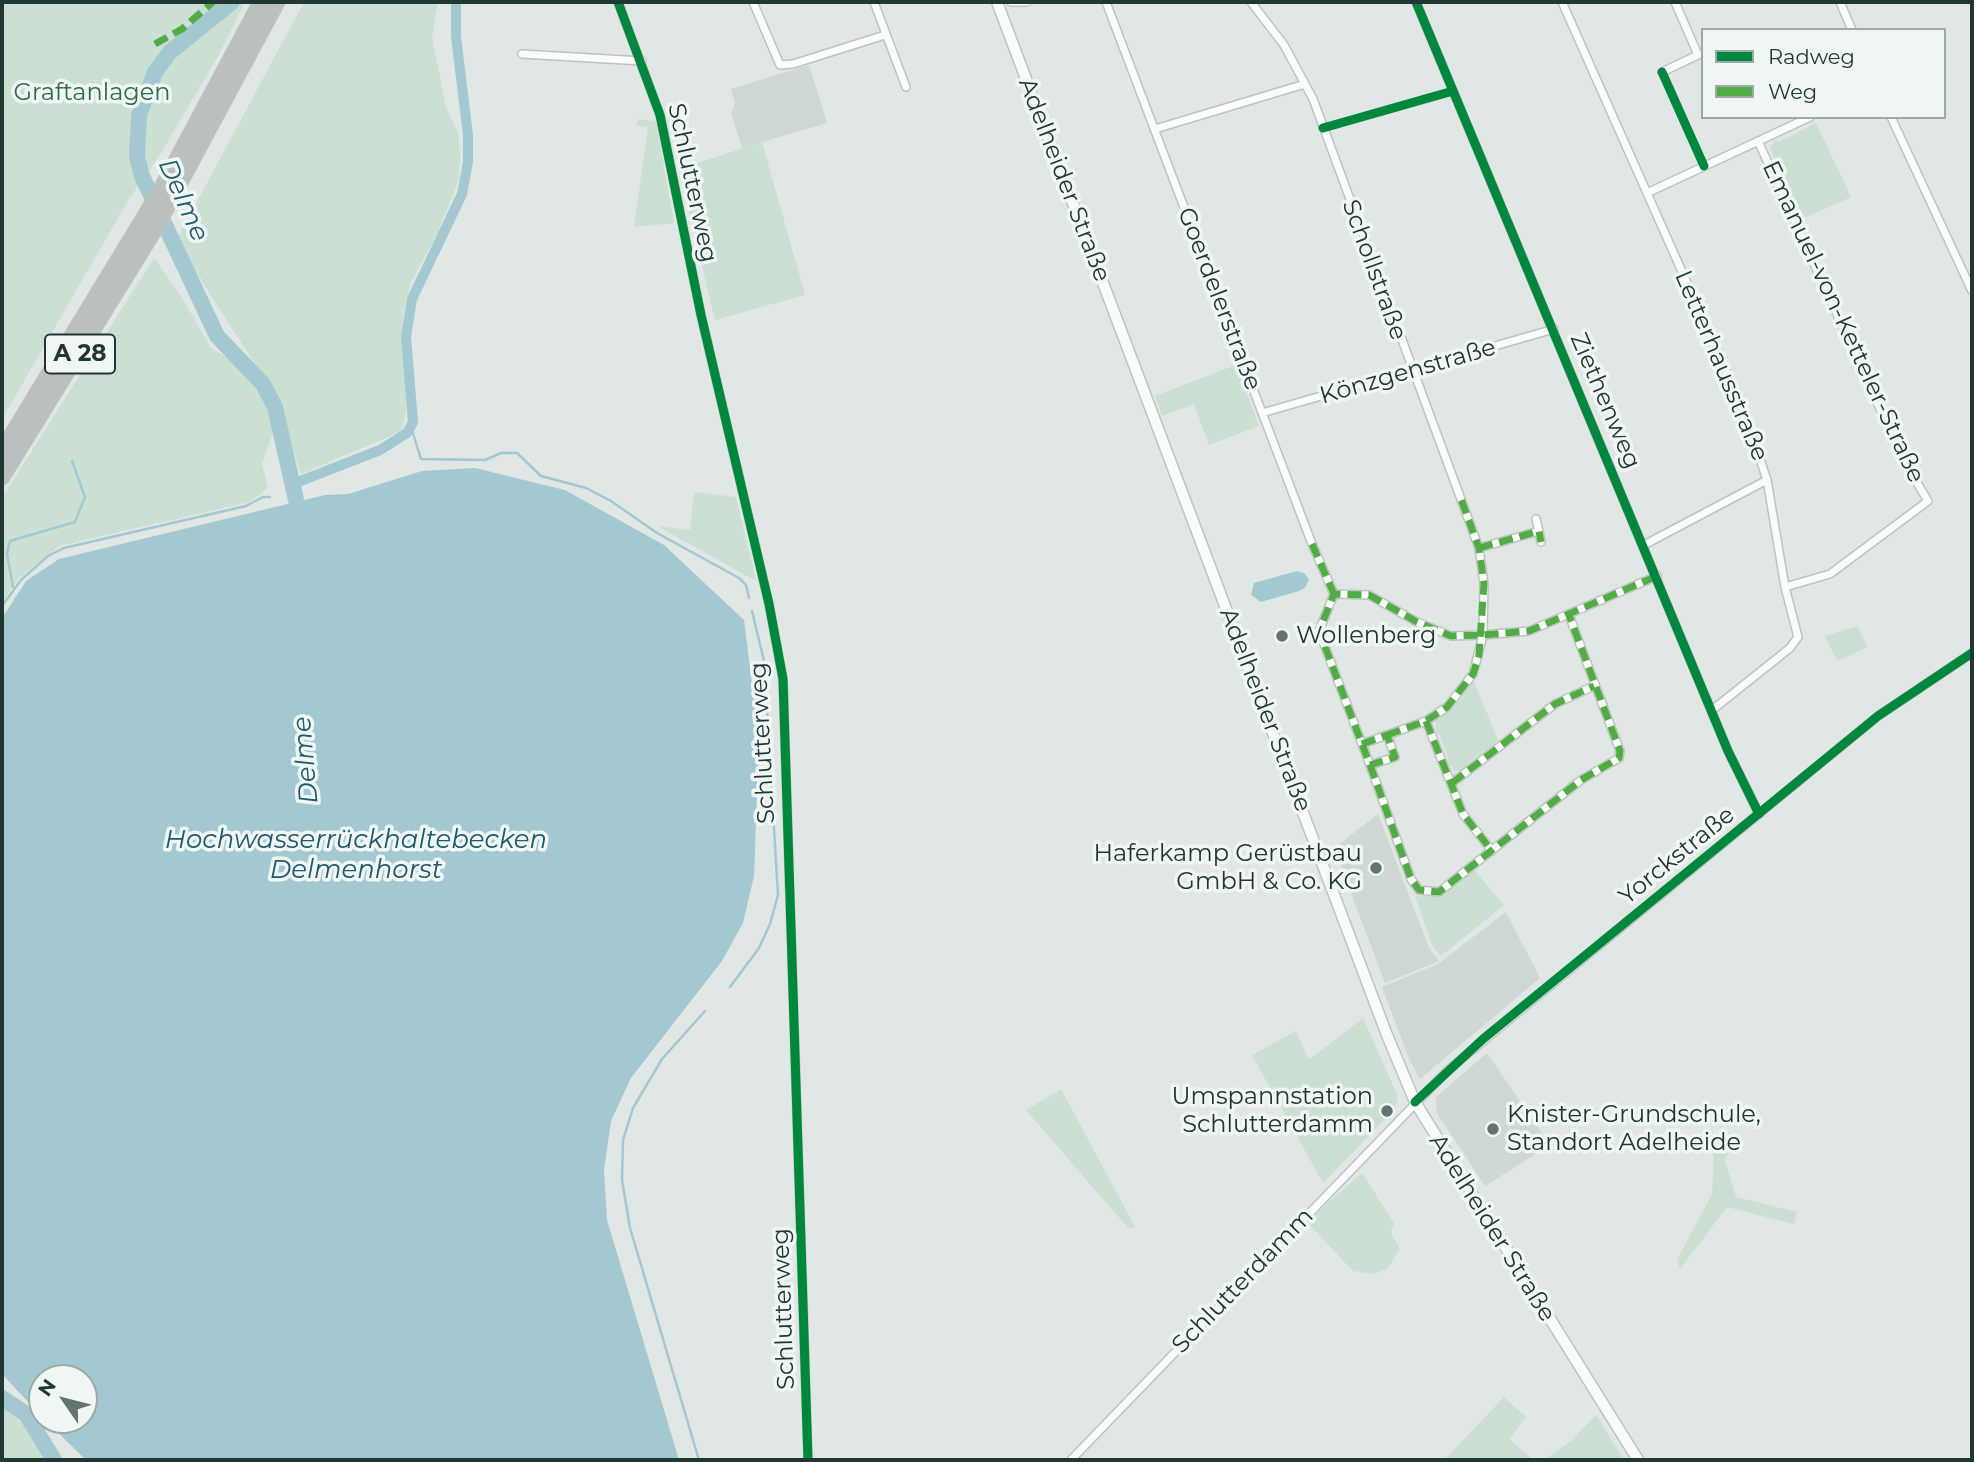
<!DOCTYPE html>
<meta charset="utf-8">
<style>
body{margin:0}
#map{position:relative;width:1974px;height:1462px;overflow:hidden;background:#e1e7e4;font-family:Montserrat,sans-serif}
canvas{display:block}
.frame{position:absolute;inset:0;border:4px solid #213733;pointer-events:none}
.legend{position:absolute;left:1701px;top:28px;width:245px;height:91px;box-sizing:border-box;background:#eff6f3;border:2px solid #9daaa6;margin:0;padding:9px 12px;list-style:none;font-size:21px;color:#213733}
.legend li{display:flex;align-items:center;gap:14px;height:35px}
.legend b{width:35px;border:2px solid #9daaa6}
.north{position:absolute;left:28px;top:1364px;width:70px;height:70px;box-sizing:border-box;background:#eff6f3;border:2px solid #9daaa6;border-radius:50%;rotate:305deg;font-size:19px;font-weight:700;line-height:28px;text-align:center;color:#213733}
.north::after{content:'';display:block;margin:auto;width:24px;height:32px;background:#647571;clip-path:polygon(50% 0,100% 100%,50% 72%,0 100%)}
</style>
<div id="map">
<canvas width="1974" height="1462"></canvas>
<div class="frame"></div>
<ul class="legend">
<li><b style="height:9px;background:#00873e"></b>Radweg</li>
<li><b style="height:9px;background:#52ac45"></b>Weg</li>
</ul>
<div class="north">N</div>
</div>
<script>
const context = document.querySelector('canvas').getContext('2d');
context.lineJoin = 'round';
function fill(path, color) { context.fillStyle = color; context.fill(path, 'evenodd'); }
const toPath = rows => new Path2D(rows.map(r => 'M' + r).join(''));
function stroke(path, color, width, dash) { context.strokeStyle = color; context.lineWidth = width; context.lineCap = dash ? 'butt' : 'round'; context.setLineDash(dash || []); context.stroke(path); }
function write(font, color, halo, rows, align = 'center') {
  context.font = font + ' Montserrat,sans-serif'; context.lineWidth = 7; context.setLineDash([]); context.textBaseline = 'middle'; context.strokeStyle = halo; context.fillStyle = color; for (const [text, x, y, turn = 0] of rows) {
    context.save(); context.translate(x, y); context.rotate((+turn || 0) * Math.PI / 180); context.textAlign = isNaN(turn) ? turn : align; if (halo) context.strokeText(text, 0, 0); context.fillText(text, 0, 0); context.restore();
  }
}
const built = toPath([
 [809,65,827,123,742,148,731,113,735,103,731,89],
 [1378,814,1429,948,1439,961,1385,983,1334,848],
 [1506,912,1540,978,1420,1079,1410,1061,1382,987,1438,964],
 [1487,1053,1550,1145,1485,1186,1437,1113,1436,1097]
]);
const green = toPath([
 [2,2,245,2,218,56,161,153,129,199,2,419],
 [304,2,438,2,432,37,446,107,458,133,460,155,459,178,453,195,437,234,411,282,403,316,408,399,402,431,301,474,273,392,176,241],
 [638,119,656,121,674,223,634,227,648,127,637,125],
 [1816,123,1851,197,1804,218,1770,148,1775,140,1779,142],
 [762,142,805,295,715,320,679,169],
 [154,258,179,293,211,348,244,368,265,399,275,426,262,464,268,488,250,502,59,546,19,578,2,603,2,498],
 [1236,365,1259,426,1209,445,1194,404,1162,416,1155,396],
 [694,492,736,497,756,581,657,526,690,530],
 [1857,626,1868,647,1837,661,1825,636],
 [1472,677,1498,740,1490,750,1485,750,1467,764,1466,769,1456,771,1447,762,1448,758,1440,736,1436,734,1436,720,1462,698],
 [1474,870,1504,905,1441,956,1433,947,1415,896,1439,896],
 [1363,1018,1398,1096,1395,1109,1323,1183,1252,1055,1296,1031,1309,1060],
 [1061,1089,1135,1227,1128,1228,1026,1110],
 [1727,1132,1736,1134,1725,1161,1736,1197,1797,1212,1794,1224,1727,1207,1680,1269,1677,1260,1712,1194,1714,1152,1719,1139],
 [1362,1173,1394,1223,1391,1233,1400,1249,1387,1269,1373,1274,1353,1271,1307,1222],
 [1504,1397,1526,1417,1509,1439,1533,1460,1444,1460],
 [2,1401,24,1416,49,1460,2,1460],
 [1596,1415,1624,1460,1544,1460,1571,1441]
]);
const water = toPath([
 [475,468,565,490,664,545,744,620,759,739,754,876,743,923,722,961,631,1078,611,1121,604,1170,607,1220,679,1460,86,1460,45,1420,84,1420,84,1378,42,1378,42,1417,2,1374,2,618,26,581,59,559,325,495,348,494,422,471],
 [1297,571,1304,573,1309,579,1305,588,1299,591,1261,602,1251,595,1254,583]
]);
const stream = toPath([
 [411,427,421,459,485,460,501,453,517,453,541,476,586,488,611,501,657,533,739,578,746,585,749,598],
 [13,587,7,554,10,541,75,522,85,497,72,461],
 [2,606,21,580,48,556,64,548,246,506,263,497,270,497],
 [730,987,759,948,770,924,778,895,764,661,752,611],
 [699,1460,630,1228,622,1180,623,1140,633,1108,662,1059,705,1011]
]);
const canal = toPath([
 [293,484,380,450,407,433,413,422,406,337,412,299,462,194,468,162,468,135,456,37,456,2]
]);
const river = toPath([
 [232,2,170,52,155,72,139,115,137,157,142,176,217,336,263,384,275,407,301,522],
 [2,1398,26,1414,54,1460]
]);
const minor = toPath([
 [618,2,660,115,701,315,769,604,783,679,808,1460],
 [753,2,780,65,793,64,885,35],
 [874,2,906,87],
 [1011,2,1027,2],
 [1106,2,1312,544,1334,594],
 [1251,2,1284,45,1313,99,1479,548,1484,584,1483,635,1473,674,1447,707,1426,721,1387,735],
 [1416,2,1728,751,1759,814],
 [1562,2,1744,411,1767,480,1785,587,1798,637,1790,648,1711,711],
 [1840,2,1852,30],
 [522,54,642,61],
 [1662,72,1698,55,1675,2],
 [1891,117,1972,291],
 [1155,129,1305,84],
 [1758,141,1904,461,1928,501,1830,574,1785,587],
 [1647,193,1810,117],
 [1262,413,1554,329],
 [1536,519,1539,531],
 [1644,545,1767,480],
 [1479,548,1539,531,1541,542],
 [1426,721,1463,814,1492,851],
 [1362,744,1387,735,1395,757,1370,765,1319,631,1334,594,1369,595,1417,622,1451,636,1483,635,1529,631,1657,576],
 [1370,765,1411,879,1419,890,1439,892,1581,780,1619,758,1620,751,1569,615],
 [1452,783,1555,704,1594,686],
 [1071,1460,1448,1070,1878,716,1972,653]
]);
const secondary = toPath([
 [997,2,1387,1035,1415,1102,1638,1460]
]);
const motorway = toPath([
 [2,451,159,193,261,2],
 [2,477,155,229,277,2]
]);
const quiet = toPath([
 [155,44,182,29,213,2],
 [1312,544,1334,594],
 [1479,548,1539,531,1541,542],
 [1426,721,1463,814,1492,851],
 [1387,735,1426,721,1447,707,1473,674,1479,655,1484,584,1479,548,1461,499],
 [1362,744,1387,735,1395,757,1370,765,1319,631,1334,594,1369,595,1417,622,1451,636,1483,635,1529,631,1657,576],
 [1370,765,1411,879,1419,890,1439,892,1581,780,1619,758,1620,751,1569,615],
 [1452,783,1555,704,1594,686]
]);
const cycleway = toPath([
 [618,2,660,115,701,315,769,604,783,679,808,1460],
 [1416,2,1728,751,1759,814],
 [1662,72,1704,166],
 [1323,128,1453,91],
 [1415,1102,1483,1039,1878,716,1972,653]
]);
const markers = [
 [1282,636,7,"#647571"],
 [1376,868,7,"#647571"],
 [1387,1111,7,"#647571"],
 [1493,1129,7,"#647571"]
];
const shields = [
 [80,354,70]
];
const shieldNames = [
 ["A 28",80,354]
];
const parkNames = [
 ["Graftanlagen",92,93]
];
const streetNames = [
 ["Adelheider Straße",1064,180,69],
 ["Schlutterweg",692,183,78],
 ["Schollstraße",1374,270,70],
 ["Goerdelerstraße",1219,299,69],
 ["Emanuel-von-Ketteler-Straße",1843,322,65],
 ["Letterhausstraße",1721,366,67],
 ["Könzgenstraße",1408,372,-16],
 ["Ziethenweg",1605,401,67],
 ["Adelheider Straße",1265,710,69],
 ["Schlutterweg",763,743,-93],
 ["Yorckstraße",1677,856,-39],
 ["Adelheider Straße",1492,1228,58],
 ["Schlutterdamm",1243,1281,-46],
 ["Schlutterweg",784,1309,-92]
];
const poiNames = [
 ["Wollenberg",1296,636],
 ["Haferkamp Gerüstbau",1362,854,"right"],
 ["GmbH & Co. KG",1362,882,"right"],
 ["Umspannstation",1373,1097,"right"],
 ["Schlutterdamm",1373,1125,"right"],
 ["Knister-Grundschule,",1507,1115],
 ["Standort Adelheide",1507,1143]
];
const waterNames = [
 ["Delme",183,200,66],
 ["Delme",306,760,-95],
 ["Hochwasserrückhaltebecken",356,840],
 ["Delmenhorst",356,870]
];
fill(built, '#cfd8d4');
fill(green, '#cbdfd2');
fill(water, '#a4c8d2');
stroke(stream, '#a4c8d2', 2.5);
stroke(canal, '#a4c8d2', 10);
stroke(river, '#a4c8d2', 16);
stroke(minor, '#bec3c1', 10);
stroke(secondary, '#bec4c2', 13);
stroke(motorway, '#bcc3c1', 17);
stroke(minor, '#fafbfb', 7);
stroke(secondary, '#fafbfb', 10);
stroke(motorway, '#b9c0bf', 14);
stroke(quiet, '#52ac45', 7, [14, 7]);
stroke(cycleway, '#00873e', 9);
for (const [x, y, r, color] of markers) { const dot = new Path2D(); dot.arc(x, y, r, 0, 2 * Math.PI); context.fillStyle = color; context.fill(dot); stroke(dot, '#eff6f3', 2.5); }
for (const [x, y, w] of shields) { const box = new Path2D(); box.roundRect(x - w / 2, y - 19.5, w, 39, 5); context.fillStyle = '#eff6f3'; context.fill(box); stroke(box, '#213733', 2); }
write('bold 23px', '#213733', null, shieldNames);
write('24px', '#2f6a4c', '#eff6f3', parkNames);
write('24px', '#213733', '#eff6f3', streetNames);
write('24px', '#213733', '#eff6f3', poiNames, 'left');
write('italic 26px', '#21596d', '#eff6f3', waterNames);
</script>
